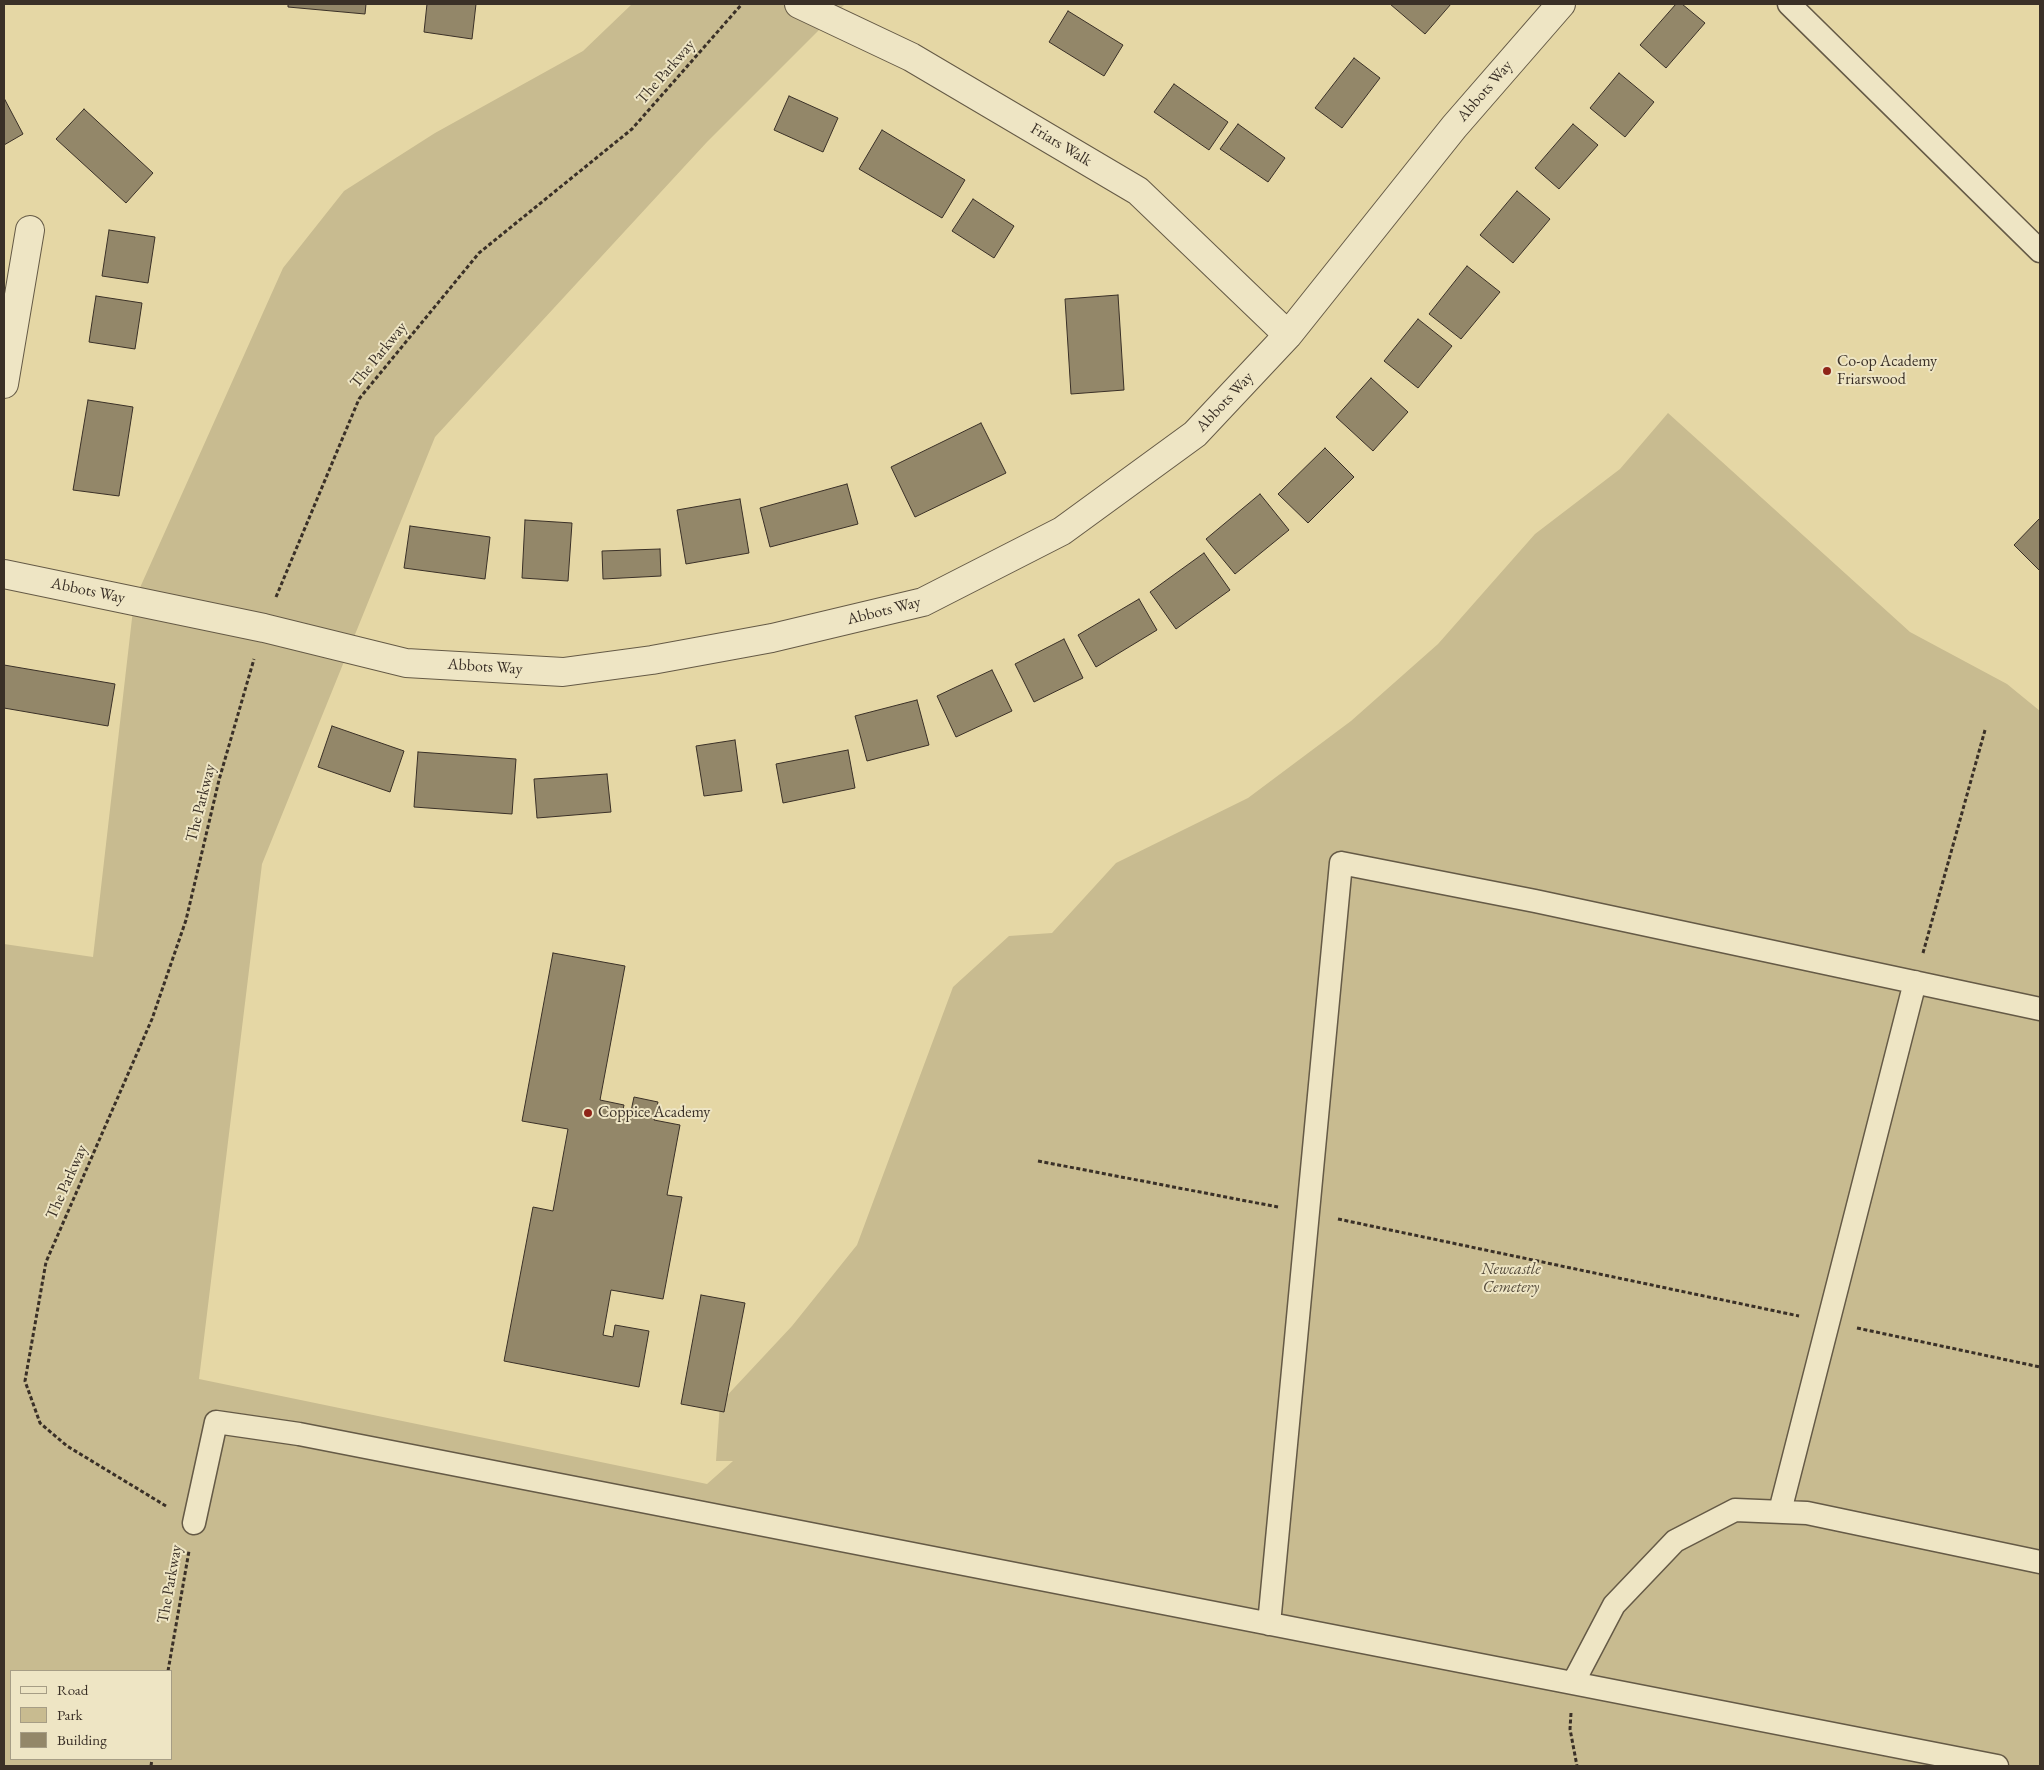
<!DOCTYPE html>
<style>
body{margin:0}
#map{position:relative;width:2044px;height:1770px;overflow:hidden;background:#e5d7a5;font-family:"EB Garamond",serif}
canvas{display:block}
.frame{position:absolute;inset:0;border:5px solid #3a3027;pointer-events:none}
.legend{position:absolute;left:10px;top:1670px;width:162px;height:90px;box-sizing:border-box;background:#eee5c4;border:1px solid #a69d85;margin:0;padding:6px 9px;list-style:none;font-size:15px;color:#3a3027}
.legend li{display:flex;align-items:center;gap:10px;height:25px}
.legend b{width:25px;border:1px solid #a69d85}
</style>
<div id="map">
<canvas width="2044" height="1770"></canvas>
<div class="frame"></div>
<ul class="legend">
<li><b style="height:6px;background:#eee5c4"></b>Road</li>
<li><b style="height:14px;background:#c8bb90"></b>Park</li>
<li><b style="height:14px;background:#938769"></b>Building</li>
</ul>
</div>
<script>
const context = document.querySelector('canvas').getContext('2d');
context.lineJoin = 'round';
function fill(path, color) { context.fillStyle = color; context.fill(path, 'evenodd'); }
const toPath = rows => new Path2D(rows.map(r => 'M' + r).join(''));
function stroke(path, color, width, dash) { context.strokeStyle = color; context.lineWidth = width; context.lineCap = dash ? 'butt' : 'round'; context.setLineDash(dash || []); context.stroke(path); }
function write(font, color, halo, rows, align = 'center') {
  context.font = font + ' "EB Garamond",serif'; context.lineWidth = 4; context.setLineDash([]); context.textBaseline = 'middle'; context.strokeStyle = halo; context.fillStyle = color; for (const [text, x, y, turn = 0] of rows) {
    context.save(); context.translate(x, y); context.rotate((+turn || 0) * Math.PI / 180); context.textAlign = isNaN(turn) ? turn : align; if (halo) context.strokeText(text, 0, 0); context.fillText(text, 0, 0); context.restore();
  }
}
const green = toPath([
 [632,4,845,4,707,142,435,437,262,864,199,1379,707,1484,733,1461,716,1461,720,1403,792,1326,857,1245,953,987,1009,936,1052,933,1116,863,1248,798,1351,721,1438,644,1535,534,1620,469,1668,413,1910,632,2007,684,2040,711,2040,1766,4,1766,4,944,93,957,134,601,283,268,344,191,435,133,583,51],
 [11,1671,171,1671,171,1759,11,1759]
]);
const building = toPath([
 [288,4,366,4,365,14,288,7,288,4],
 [427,4,476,4,472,39,424,32,427,4],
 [1390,4,1451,4,1425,34,1390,4],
 [1676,4,1682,4,1705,23,1666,68,1640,45,1676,4],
 [1068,11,1123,45,1104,76,1049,42,1068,11],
 [1354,58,1380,78,1342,128,1315,108,1354,58],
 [1619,73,1654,102,1625,137,1590,108,1619,73],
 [1174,84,1228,122,1209,150,1154,112,1174,84],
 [789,96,838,118,823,152,774,130,789,96],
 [4,98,23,134,4,145,4,98],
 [84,109,153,173,126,203,56,139,84,109],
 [1238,124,1285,158,1268,182,1220,149,1238,124],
 [1573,124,1598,145,1559,189,1535,168,1573,124],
 [882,130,965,180,942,218,859,169,882,130],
 [1517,191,1550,219,1513,263,1480,235,1517,191],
 [973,199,1014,226,994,258,952,231,973,199],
 [109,230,155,237,148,283,102,276,109,230],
 [1467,266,1500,292,1461,339,1429,314,1467,266],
 [1118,295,1124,390,1071,394,1065,299,1118,295],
 [96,296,142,303,135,349,89,342,96,296],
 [1418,319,1452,346,1418,388,1384,361,1418,319],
 [1371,378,1408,412,1373,451,1336,417,1371,378],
 [88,400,133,407,119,496,73,490,88,400],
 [981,423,1006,473,915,517,891,467,981,423],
 [1325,448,1354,477,1308,523,1278,494,1325,448],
 [847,484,858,524,770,547,760,508,847,484],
 [1260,494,1289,530,1235,574,1206,539,1260,494],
 [740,499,749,553,686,564,677,510,740,499],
 [2040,518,2040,571,2014,545,2040,518],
 [525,520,572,523,568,581,522,578,525,520],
 [410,526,490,537,485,579,404,568,410,526],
 [660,549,661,576,603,579,602,551,660,549],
 [1204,553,1230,590,1176,629,1150,592,1204,553],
 [1139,599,1157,630,1096,667,1078,635,1139,599],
 [1064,639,1083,678,1034,702,1015,664,1064,639],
 [4,665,115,684,108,726,4,708,4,665],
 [992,670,1012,711,956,737,937,696,992,670],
 [917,700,929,745,867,761,855,716,917,700],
 [332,726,404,751,390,792,318,767,332,726],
 [735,740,742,791,704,796,696,746,735,740],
 [848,750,855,788,783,803,776,764,848,750],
 [418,752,516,759,512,814,414,807,418,752],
 [607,774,611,812,537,818,534,779,607,774],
 [553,953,625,966,600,1100,624,1105,622,1114,630,1116,634,1097,658,1102,654,1120,680,1125,667,1195,682,1197,663,1299,611,1290,603,1335,613,1337,615,1325,649,1331,639,1387,504,1361,533,1207,553,1211,568,1129,522,1121,553,953],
 [701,1295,745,1303,724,1412,681,1404,701,1295]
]);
const path = toPath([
 [276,597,359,399,479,253,632,129,742,4],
 [1923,953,1985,730],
 [1038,1161,1278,1207],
 [1338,1219,1799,1316],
 [1857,1328,2040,1367],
 [166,1506,67,1446,40,1423,25,1381,46,1262,152,1019,186,920,219,780,254,659],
 [168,1671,189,1551],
 [1571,1713,1570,1729,1577,1766],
 [151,1766,152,1759]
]);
const lane = toPath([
 [1789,4,2040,251],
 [1780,1511,1915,982],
 [194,1523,216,1422,299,1434,1997,1766],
 [1269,1624,1341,863,1535,901,2040,1009],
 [1573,1683,1614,1605,1675,1541,1735,1510,1807,1513,2040,1562]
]);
const street = toPath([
 [799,4,911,57,1138,191,1288,335],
 [4,384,30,230],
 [4,574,264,628,406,663,563,672,652,660,772,638,923,602,1062,531,1195,434,1288,335,1454,127,1561,4]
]);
const markers = [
 [1827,371,5,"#8f2418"],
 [588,1113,5,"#8f2418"]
];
const streetNames = [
 ["The Parkway",666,72,-49],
 ["Abbots Way",1485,91,-49],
 ["Friars Walk",1061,145,31],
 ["The Parkway",379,355,-51],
 ["Abbots Way",1225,402,-47],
 ["Abbots Way",88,591,12],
 ["Abbots Way",884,611,-14],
 ["Abbots Way",485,667,4],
 ["The Parkway",201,803,-76],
 ["The Parkway",67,1182,-66],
 ["The Parkway",170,1584,-80]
];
const poiNames = [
 ["Co-op Academy",1837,362],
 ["Friarswood",1837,380],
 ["Coppice Academy",598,1113]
];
const parkNames = [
 ["Newcastle",1511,1270],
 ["Cemetery",1511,1288]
];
fill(green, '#c8bb90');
fill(building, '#938769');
stroke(building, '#3a3027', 1);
stroke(lane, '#655a46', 25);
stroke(street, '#655a46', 30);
stroke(path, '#3a3027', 3, [4, 2.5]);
stroke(lane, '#eee5c4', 22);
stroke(street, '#eee5c4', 28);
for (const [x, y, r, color] of markers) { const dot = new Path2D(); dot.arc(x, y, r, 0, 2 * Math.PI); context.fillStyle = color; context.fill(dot); stroke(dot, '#eee5c4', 2); }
write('16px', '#3a3027', '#eee5c4', streetNames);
write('16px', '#3a3027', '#eee5c4', poiNames, 'left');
write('italic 16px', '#564c3c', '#eee5c4', parkNames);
</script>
